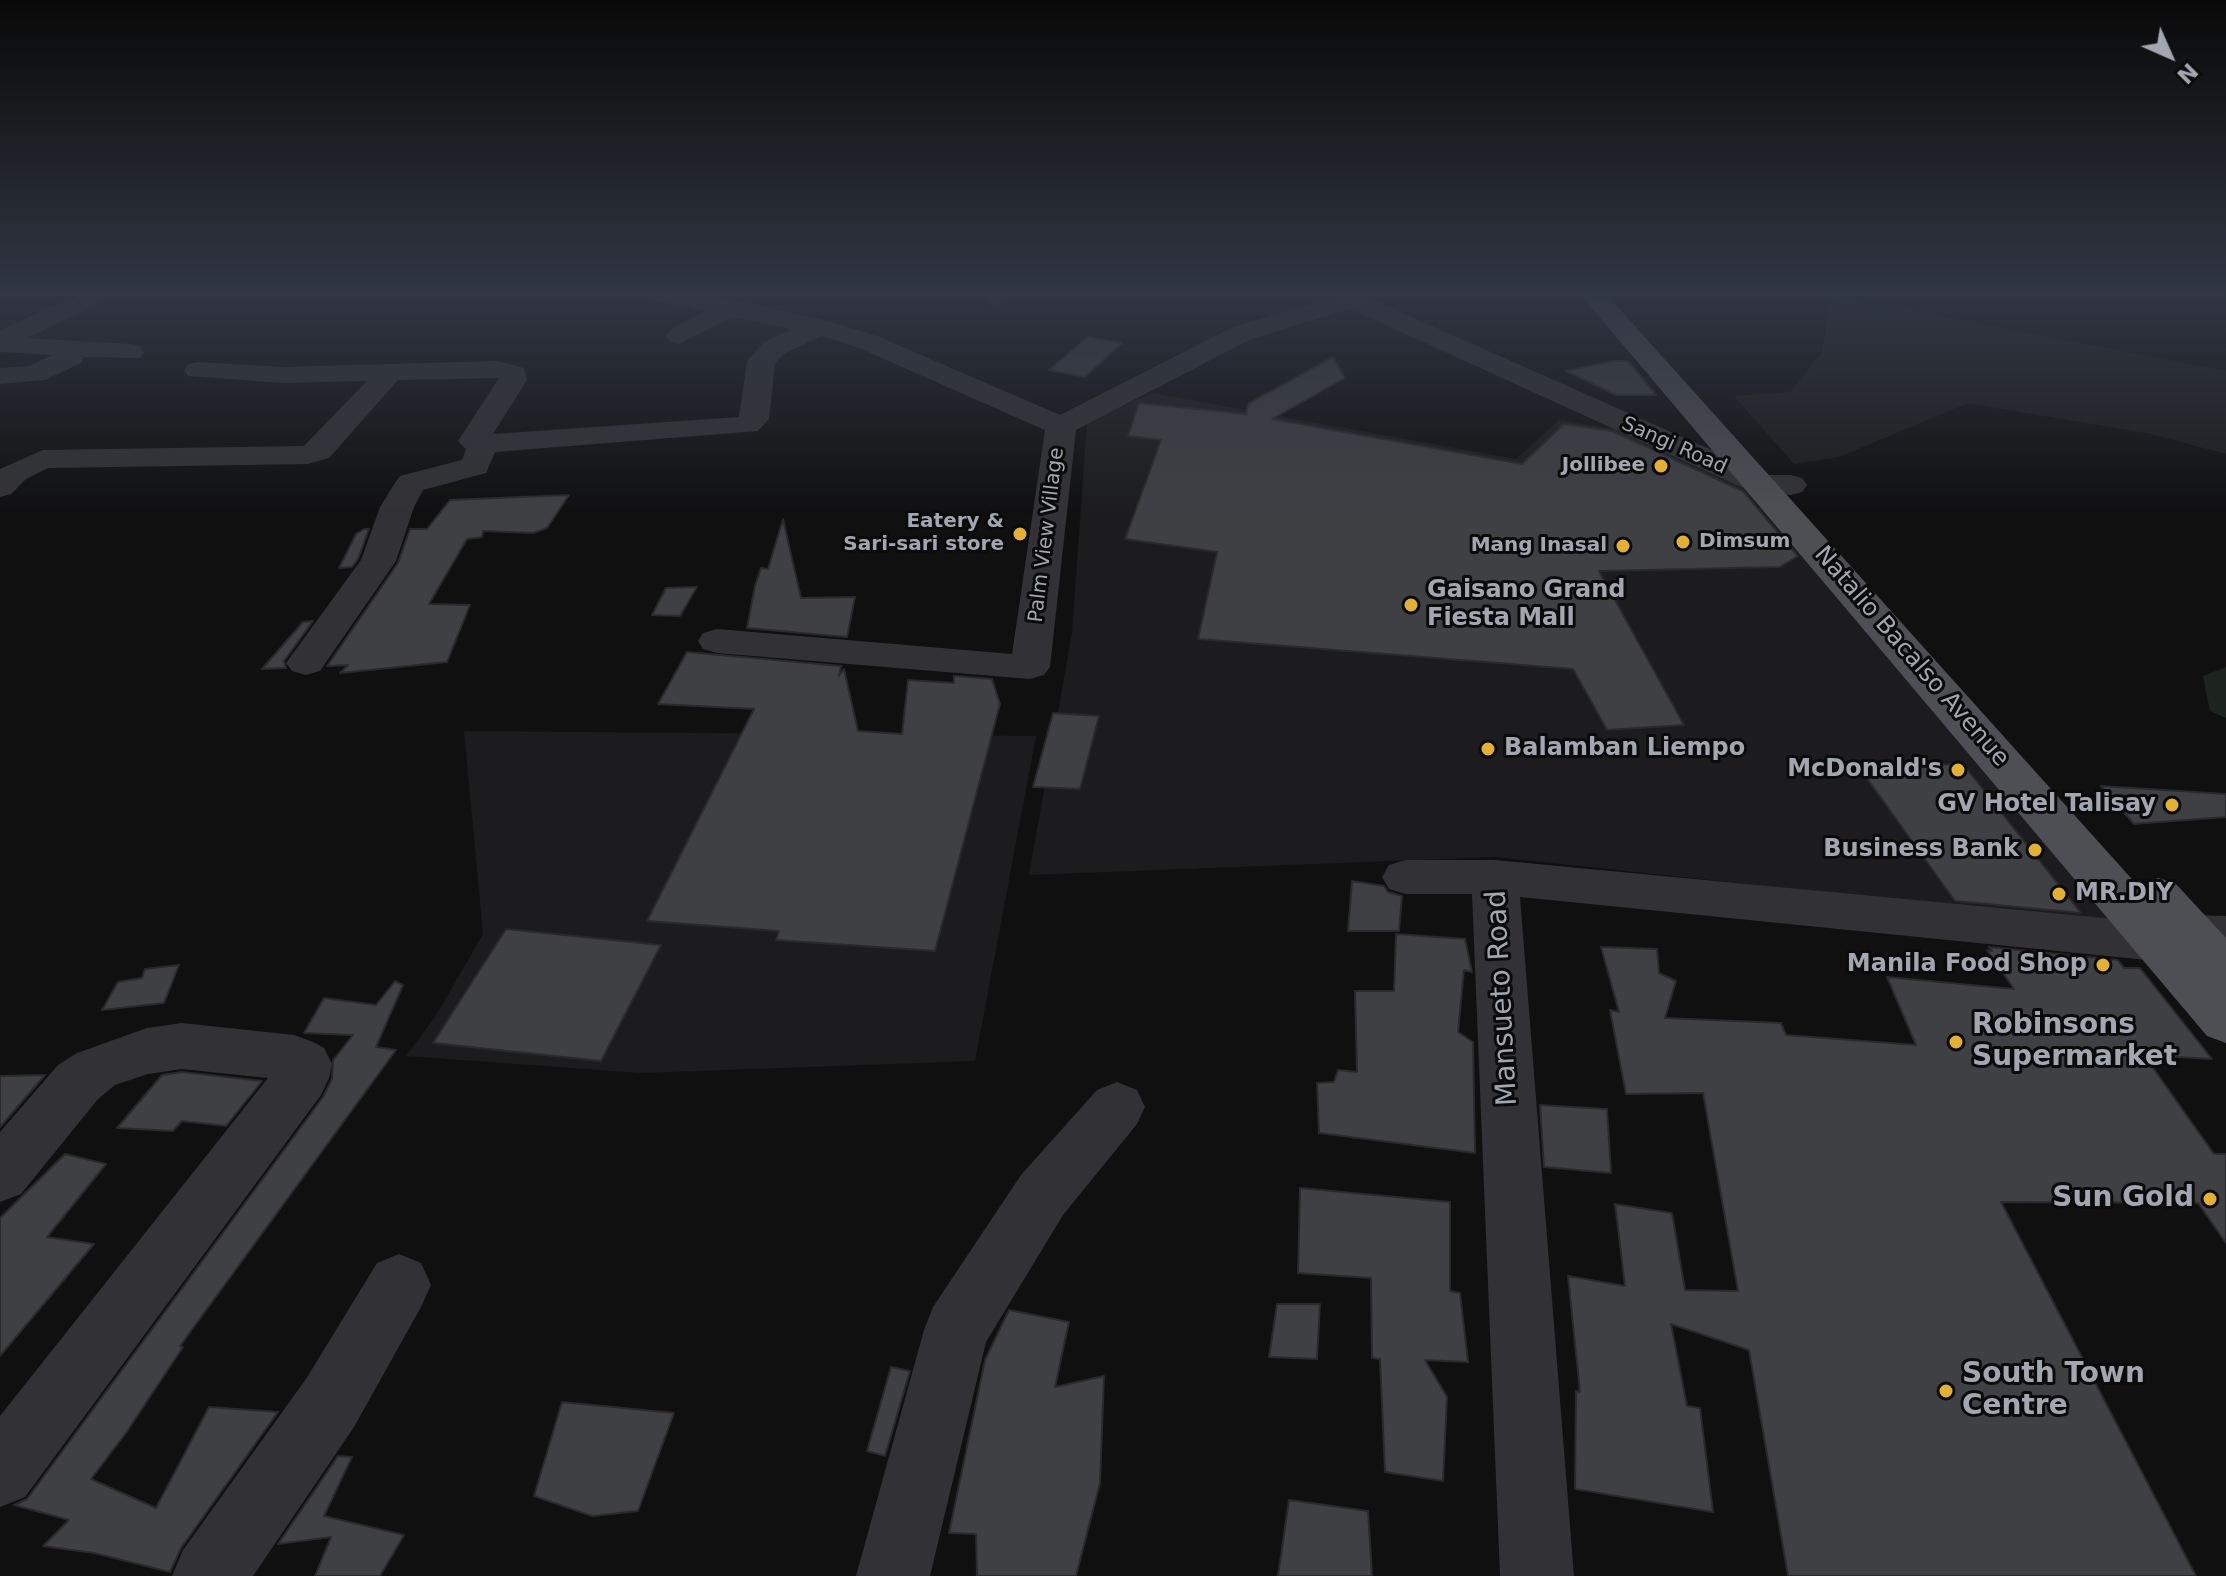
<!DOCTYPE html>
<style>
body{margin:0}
#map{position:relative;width:2226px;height:1576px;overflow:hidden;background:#101011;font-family:"DejaVu Sans",sans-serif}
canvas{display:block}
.north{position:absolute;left:2130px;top:16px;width:80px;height:80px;-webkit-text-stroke:6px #0b0b0c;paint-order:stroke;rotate:135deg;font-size:22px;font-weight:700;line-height:32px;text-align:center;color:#a2a6b1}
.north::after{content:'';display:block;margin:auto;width:28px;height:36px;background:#a2a6b1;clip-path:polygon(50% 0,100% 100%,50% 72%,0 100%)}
</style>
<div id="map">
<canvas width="2226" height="1576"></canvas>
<div class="north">N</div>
</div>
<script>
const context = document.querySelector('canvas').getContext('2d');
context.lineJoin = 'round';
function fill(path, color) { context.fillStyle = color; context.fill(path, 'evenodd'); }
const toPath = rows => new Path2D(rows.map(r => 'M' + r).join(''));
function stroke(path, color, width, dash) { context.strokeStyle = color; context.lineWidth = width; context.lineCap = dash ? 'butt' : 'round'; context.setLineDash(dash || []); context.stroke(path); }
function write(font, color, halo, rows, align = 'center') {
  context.font = font + ' "DejaVu Sans",sans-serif'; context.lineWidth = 6; context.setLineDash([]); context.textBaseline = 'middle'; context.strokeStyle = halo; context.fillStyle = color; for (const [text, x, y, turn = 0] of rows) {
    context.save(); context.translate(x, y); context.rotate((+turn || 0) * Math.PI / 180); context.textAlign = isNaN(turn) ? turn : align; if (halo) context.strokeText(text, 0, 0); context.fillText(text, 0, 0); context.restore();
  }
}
const built = toPath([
 [1831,295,2226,371,2226,454,2151,434,1968,403,1839,457,1794,464,1734,396,1791,392,1822,352],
 [1151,393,1516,459,1559,420,1645,434,1756,489,2133,925,1495,857,1029,875,1072,633,1087,423],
 [464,731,1036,736,975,1061,641,1073,406,1056,435,1017,483,934]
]);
const green = toPath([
 [2226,667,2226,718,2210,711,2203,676]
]);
const building = toPath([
 [1088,337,1122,343,1085,377,1049,370,1088,337],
 [1333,357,1345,378,1272,419,1522,464,1564,424,1612,431,1743,491,1798,556,1780,567,1599,571,1684,725,1607,730,1573,669,1198,639,1217,552,1125,539,1161,440,1128,436,1139,403,1246,414,1248,404,1333,357],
 [1614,361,1628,361,1656,395,1616,395,1566,371,1614,361],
 [569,495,547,528,533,533,483,531,482,537,467,539,429,604,470,605,447,662,340,673,348,665,327,666,398,563,410,529,427,529,450,500,569,495],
 [783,519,801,598,855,597,847,637,747,628,755,586,761,568,768,569,783,519],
 [364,529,369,529,358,559,352,567,339,568,356,534,364,529],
 [697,587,680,616,652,615,666,588,697,587],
 [313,621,284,661,286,668,262,669,303,622,313,621],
 [687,652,841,666,839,676,844,669,858,731,902,734,908,680,954,683,954,676,992,679,1000,704,935,951,776,940,779,931,647,921,754,709,658,704,687,652],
 [1053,713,1099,716,1080,789,1033,787,1053,713],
 [1963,764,2081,913,1955,901,1858,766,1963,764],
 [2101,786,2226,794,2226,817,2134,824,2101,786],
 [1352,881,1384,886,1388,892,1402,896,1399,931,1348,931,1352,881],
 [506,929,661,945,601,1061,433,1043,506,929],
 [1396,934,1465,939,1472,972,1464,970,1458,1032,1473,1042,1475,1153,1319,1133,1317,1083,1334,1082,1338,1070,1357,1072,1355,991,1394,991,1396,934],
 [1601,947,1657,949,1659,973,1676,981,1665,1018,1781,1023,1786,1035,1916,1045,1887,977,2014,989,1987,950,1992,951,1989,947,2118,960,2124,968,2140,968,2212,1059,2144,1055,2214,1154,2226,1154,2226,1243,2198,1203,2001,1202,2196,1576,1788,1576,1749,1350,1671,1324,1687,1406,1700,1408,1713,1512,1575,1489,1576,1391,1580,1392,1568,1276,1625,1286,1615,1204,1672,1213,1685,1290,1738,1291,1703,1093,1626,1094,1610,1010,1619,1012,1601,947],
 [179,965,164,1003,102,1010,118,982,142,978,145,969,179,965],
 [395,981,403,985,376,1047,396,1050,180,1346,183,1347,126,1433,91,1479,156,1508,209,1407,278,1412,181,1548,170,1572,94,1553,43,1546,69,1520,14,1505,27,1499,323,1097,332,1079,333,1060,353,1035,304,1033,324,998,376,1005,395,981],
 [182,1072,262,1081,226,1126,182,1121,173,1131,117,1128,162,1075,182,1072],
 [45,1075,0,1127,0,1076,45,1075],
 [1540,1105,1607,1109,1611,1173,1544,1167,1540,1105],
 [65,1154,106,1164,47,1237,94,1244,0,1356,0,1218,65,1154],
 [1300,1188,1450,1202,1450,1291,1460,1293,1468,1362,1425,1360,1447,1397,1443,1481,1385,1472,1380,1359,1372,1358,1371,1278,1298,1273,1300,1188],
 [1277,1304,1320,1304,1317,1359,1269,1357,1277,1304],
 [1009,1310,1069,1322,1055,1387,1104,1376,1100,1483,1076,1576,977,1576,976,1534,949,1533,985,1360,1009,1310],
 [891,1367,910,1371,885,1456,867,1451,891,1367],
 [562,1402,674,1413,638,1511,592,1516,534,1496,562,1402],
 [338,1456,352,1457,324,1516,404,1535,380,1576,315,1576,331,1537,278,1544,338,1456],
 [1289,1500,1368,1511,1372,1576,1278,1576,1289,1500]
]);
const minor = toPath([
 [78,295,107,297,103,302,27,338,130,344,140,346,144,352,140,358,84,357,81,363,45,380,0,384,0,368,30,366,52,355,0,352,0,330,78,295],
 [649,295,698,295,731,299,828,321,877,336,1060,415,1233,327,1332,298,1330,295,1362,295,1768,475,1791,475,1802,478,1807,485,1802,492,1791,495,1752,492,1351,309,1251,339,1076,430,1050,667,1044,675,1030,679,717,653,703,649,698,641,703,633,717,629,1012,654,1045,430,859,348,821,336,784,354,775,363,769,419,758,431,495,452,486,473,423,490,414,507,396,561,320,671,306,675,292,671,286,663,361,560,380,507,395,483,400,476,462,460,466,449,458,441,499,378,398,380,329,458,308,464,48,468,26,479,11,494,0,497,0,469,43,450,304,446,367,381,284,383,188,376,184,370,188,364,198,362,284,367,498,361,524,368,527,380,493,434,739,417,747,361,764,342,792,329,732,317,679,344,670,342,666,336,670,330,704,311,653,300,649,295],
 [985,295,1009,295,1010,298,997,306,988,303,985,295],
 [1406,860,1495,860,2157,923,2191,915,2226,916,2226,954,2191,953,2157,961,1520,897,1574,1576,1500,1576,1472,894,1406,894,1389,889,1382,877,1389,865,1406,860],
 [182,1023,294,1035,313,1042,324,1048,332,1064,329,1078,321,1095,25,1497,0,1507,0,1416,268,1078,182,1069,148,1074,115,1085,98,1099,21,1194,0,1202,0,1132,58,1065,77,1053,147,1028,182,1023],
 [1117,1082,1137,1090,1145,1107,1137,1124,1063,1215,986,1342,930,1576,856,1576,924,1330,933,1307,1021,1175,1097,1090,1117,1082],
 [399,1254,421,1263,431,1285,421,1307,354,1427,253,1576,172,1576,183,1550,306,1379,377,1263,399,1254]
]);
const major = toPath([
 [1581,295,1607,295,2139,887,2158,878,2175,883,2226,938,2226,1043,2207,1036,1581,295]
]);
const markers = [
 [1661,466,8,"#e3b037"],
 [1020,534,8,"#e3b037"],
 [1683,542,8,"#e3b037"],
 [1623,546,8,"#e3b037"],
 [1411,605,8,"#e3b037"],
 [1488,749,8,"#e3b037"],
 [1958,770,8,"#e3b037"],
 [2172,805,8,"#e3b037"],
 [2035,850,8,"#e3b037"],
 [2059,894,8,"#e3b037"],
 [2103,965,8,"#e3b037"],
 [1956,1042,8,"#e3b037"],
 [2210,1199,8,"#e3b037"],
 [1946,1391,8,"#e3b037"]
];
const farStreetnames = [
 ["Sangi Road",1674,446,24],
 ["Palm View Village",1047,535,-83]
];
const farPoinames = [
 ["Jollibee",1645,466],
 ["Eatery &",1004,522],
 ["Sari-sari store",1004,545],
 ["Dimsum",1699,542,"left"],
 ["Mang Inasal",1607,546]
];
const poiNames = [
 ["Gaisano Grand",1427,591,"left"],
 ["Fiesta Mall",1427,619,"left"],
 ["Balamban Liempo",1504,749,"left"],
 ["McDonald's",1942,770],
 ["GV Hotel Talisay",2156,805],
 ["Business Bank",2019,850],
 ["MR.DIY",2075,894,"left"],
 ["Manila Food Shop",2087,965]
];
const streetNames = [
 ["Natalio Bacalso Avenue",1911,657,49]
];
const nearStreetnames = [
 ["Mansueto Road",1503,998,-93]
];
const nearPoinames = [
 ["Robinsons",1972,1026],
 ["Supermarket",1972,1058],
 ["Sun Gold",2194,1199,"right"],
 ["South Town",1962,1375],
 ["Centre",1962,1407]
];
fill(built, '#1c1c1e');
fill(green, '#1d241e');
fill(building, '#3f4044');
stroke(building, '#2a2a2d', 2);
fill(minor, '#323236');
fill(major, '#4e4f55');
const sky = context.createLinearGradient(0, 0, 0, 515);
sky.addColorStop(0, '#090909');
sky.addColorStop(0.57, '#313743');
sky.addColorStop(1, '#31374300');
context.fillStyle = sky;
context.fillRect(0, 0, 2226, 515);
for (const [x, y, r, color] of markers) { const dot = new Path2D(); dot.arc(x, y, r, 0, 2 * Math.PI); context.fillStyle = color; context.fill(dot); stroke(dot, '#0b0b0c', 3); }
write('20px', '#a2a6b1', '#0b0b0c', farStreetnames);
write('bold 20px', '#a2a6b1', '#0b0b0c', farPoinames, 'right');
write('bold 24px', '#a2a6b1', '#0b0b0c', poiNames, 'right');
write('24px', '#a2a6b1', '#0b0b0c', streetNames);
write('28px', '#a2a6b1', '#0b0b0c', nearStreetnames);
write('bold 28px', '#a2a6b1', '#0b0b0c', nearPoinames, 'left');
</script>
